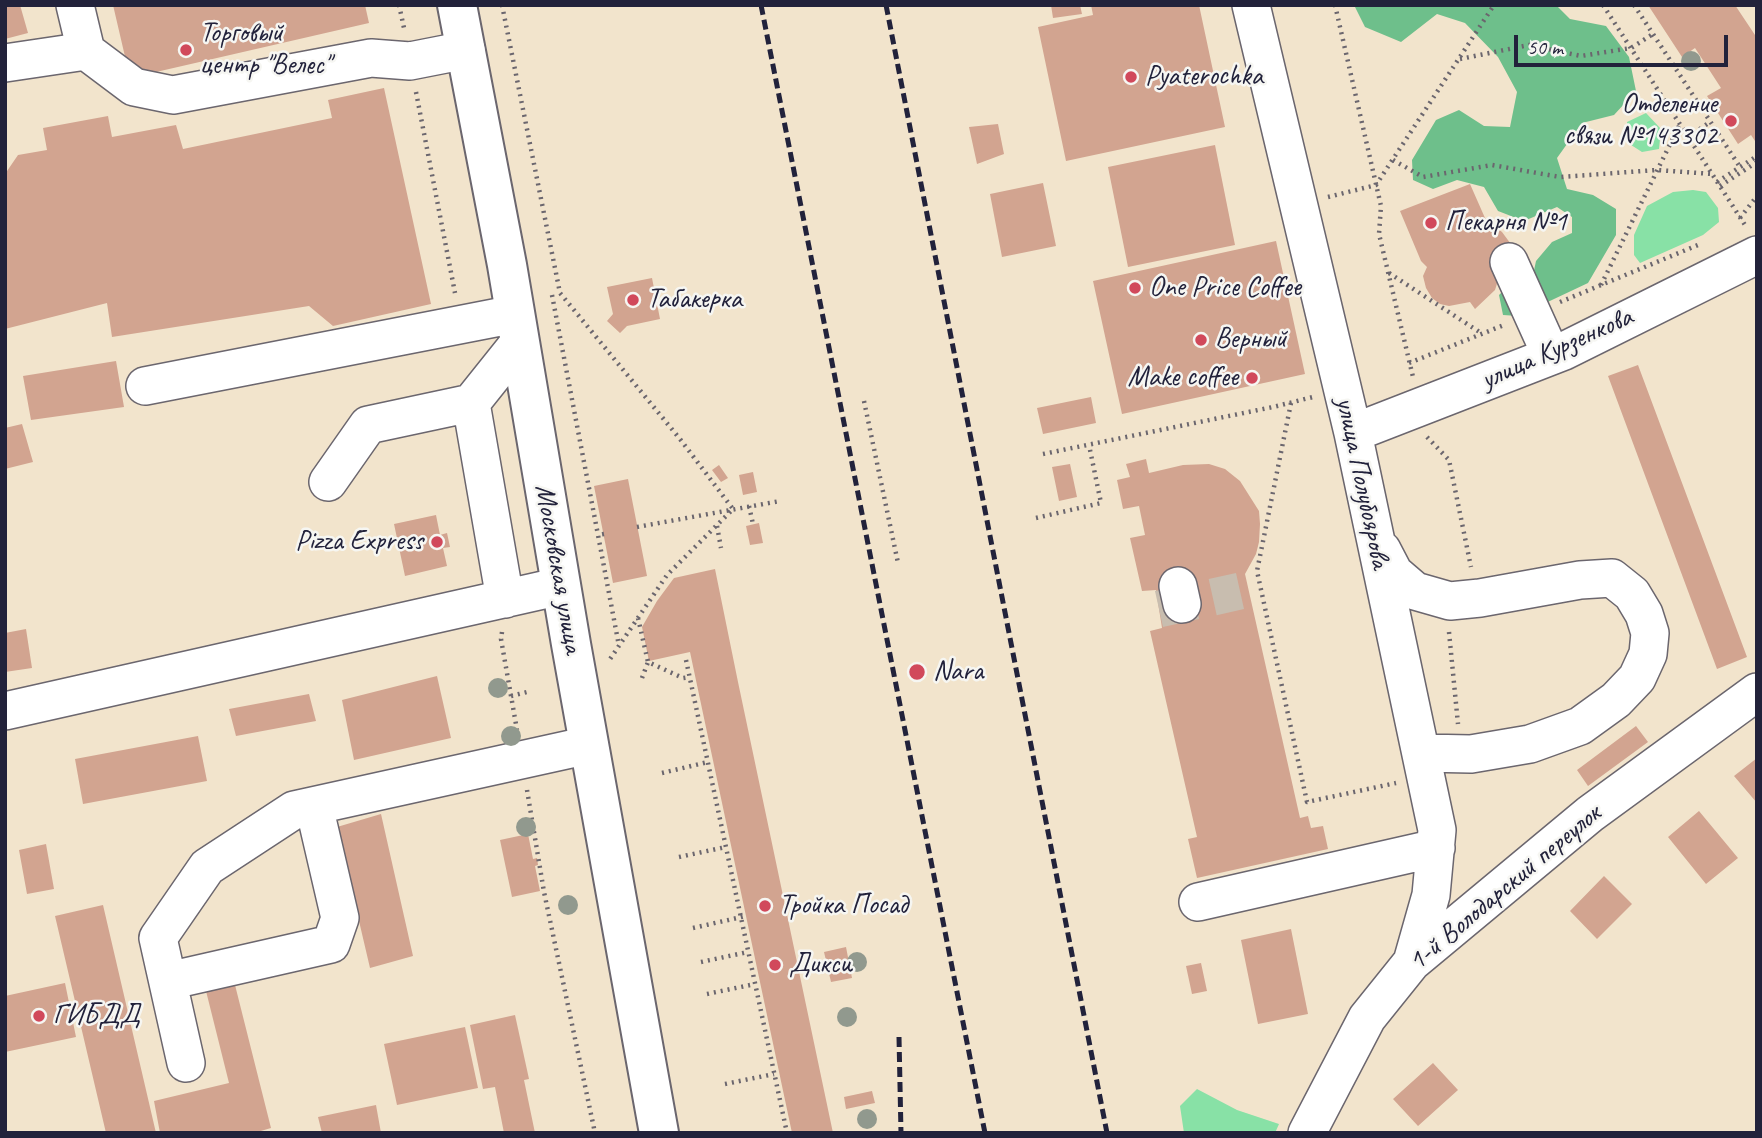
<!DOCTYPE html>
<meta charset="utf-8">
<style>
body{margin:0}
#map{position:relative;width:1762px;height:1138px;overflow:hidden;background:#f2e4cc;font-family:Caveat,sans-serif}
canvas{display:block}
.frame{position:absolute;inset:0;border:7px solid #22223b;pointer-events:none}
.scale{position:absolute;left:1514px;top:35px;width:214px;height:32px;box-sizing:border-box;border:4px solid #22223b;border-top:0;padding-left:9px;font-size:21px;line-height:24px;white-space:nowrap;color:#22223b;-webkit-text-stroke:5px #f6f6f2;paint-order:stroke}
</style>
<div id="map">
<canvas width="1762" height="1138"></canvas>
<div class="frame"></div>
<div class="scale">50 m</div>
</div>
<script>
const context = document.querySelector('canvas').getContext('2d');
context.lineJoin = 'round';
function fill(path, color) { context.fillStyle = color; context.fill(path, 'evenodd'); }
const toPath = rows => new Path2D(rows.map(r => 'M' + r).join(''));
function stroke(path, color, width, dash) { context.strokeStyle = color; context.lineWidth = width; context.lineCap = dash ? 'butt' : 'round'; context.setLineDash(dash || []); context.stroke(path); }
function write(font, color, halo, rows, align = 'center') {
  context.font = font + ' Caveat,sans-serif'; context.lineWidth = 5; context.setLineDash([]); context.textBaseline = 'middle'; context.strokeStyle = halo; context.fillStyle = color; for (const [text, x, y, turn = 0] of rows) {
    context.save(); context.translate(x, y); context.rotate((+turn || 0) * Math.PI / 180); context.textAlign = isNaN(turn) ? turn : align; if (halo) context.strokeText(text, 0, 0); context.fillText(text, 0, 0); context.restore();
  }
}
const green = toPath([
 [1646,113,1661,129,1659,149,1642,152,1628,143,1627,122],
 [1693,190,1706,192,1718,208,1719,222,1703,235,1640,263,1634,255,1634,235,1647,206,1673,192],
 [1197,1089,1237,1110,1279,1124,1275,1133,1184,1133,1180,1106]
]);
const forest = toPath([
 [1354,5,1556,5,1570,19,1606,26,1629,57,1636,91,1614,115,1582,123,1557,158,1567,189,1593,195,1616,209,1616,235,1588,283,1518,316,1503,315,1499,295,1512,282,1532,280,1536,261,1552,242,1572,233,1572,217,1557,207,1524,221,1498,211,1484,187,1457,180,1433,189,1413,180,1412,160,1436,120,1459,110,1484,126,1510,127,1517,92,1498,57,1465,23,1437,14,1401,42,1365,27]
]);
const building = toPath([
 [5,5,20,5,28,33,5,39],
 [113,5,365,5,369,23,130,78],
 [1051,5,1080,5,1082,14,1053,18],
 [1091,5,1199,5,1225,127,1066,161,1038,27,1093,15],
 [1648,5,1735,5,1757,38,1757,144,1751,135,1738,144,1707,96,1721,88,1695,48,1682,57],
 [384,88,431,304,333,326,309,306,112,337,107,303,5,329,5,174,18,155,47,150,43,128,108,116,112,137,176,125,183,149,332,118,328,100],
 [998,124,1004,154,977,164,969,127],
 [1215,145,1235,245,1128,267,1108,167],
 [1043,183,1056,246,1002,257,990,194],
 [1470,184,1485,218,1502,232,1516,251,1500,274,1495,290,1475,309,1470,302,1449,306,1440,304,1432,298,1426,288,1423,276,1427,267,1421,261,1400,211],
 [1276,241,1305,374,1122,414,1093,281],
 [652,278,660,319,627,326,620,333,607,321,613,314,607,287],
 [116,361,124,407,31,420,23,376],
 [1638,365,1747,657,1717,669,1608,376],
 [1091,397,1096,423,1043,434,1037,408],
 [22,424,33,462,5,469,5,428],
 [1146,459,1149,473,1183,465,1209,464,1225,469,1240,481,1259,511,1260,524,1259,542,1256,554,1245,574,1300,818,1308,816,1311,828,1323,826,1328,849,1197,878,1188,839,1197,837,1150,631,1162,628,1156,590,1142,591,1130,538,1145,535,1139,506,1123,509,1117,480,1130,477,1126,464],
 [1070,464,1077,497,1059,501,1052,467],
 [719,465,728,478,721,482,712,470],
 [753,472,757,492,743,495,739,475],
 [628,479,647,576,613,583,594,486],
 [436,515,440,535,447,533,450,547,443,548,447,566,405,576,394,524],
 [759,523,763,543,750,545,746,526],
 [715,569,738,682,833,1133,792,1133,690,652,649,661,642,627,657,601,674,578],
 [26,629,32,668,5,672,5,633],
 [437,676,451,738,354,760,342,700],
 [309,694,316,721,236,736,229,709],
 [1636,726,1648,742,1588,786,1577,770],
 [198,736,207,781,83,804,75,759],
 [1757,758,1757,803,1734,776],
 [1699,811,1738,858,1706,884,1668,837],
 [381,814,413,956,370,968,337,827],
 [528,834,533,859,537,858,538,865,535,866,540,891,512,897,500,840],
 [46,844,54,889,27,894,19,850],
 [1604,876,1632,904,1597,939,1570,911],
 [103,905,156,1133,106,1133,55,916],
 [1291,929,1308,1014,1258,1024,1241,940],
 [846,947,852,978,831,982,824,952],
 [1201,963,1207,991,1192,994,1186,966],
 [234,981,271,1128,254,1133,160,1133,154,1101,229,1083,205,987],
 [65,983,76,1037,5,1052,5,996],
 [515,1015,529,1079,524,1080,535,1133,504,1133,495,1087,483,1089,470,1025],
 [465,1027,478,1088,397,1105,384,1044],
 [1433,1063,1458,1090,1418,1126,1393,1099],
 [872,1091,875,1103,846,1109,844,1097],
 [376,1105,381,1133,322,1133,318,1117]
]);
const minorTunnel = toPath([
 [1159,609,1240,591]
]);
const path = toPath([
 [399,5,404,28],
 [502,5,560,293,680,439,733,509,667,575,608,662],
 [1335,5,1381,206,1379,234,1413,377],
 [1603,5,1745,225],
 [1634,5,1740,167],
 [1460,59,1529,45,1581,56,1631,48,1653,34],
 [416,92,455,293],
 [1688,137,1710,122],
 [1393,160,1423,177,1492,165,1560,177,1657,170,1712,174],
 [1717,182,1757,156],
 [1720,186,1757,162],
 [1328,197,1376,185,1494,5],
 [1740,218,1757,196],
 [1389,273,1481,333],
 [1601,285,1680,124],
 [552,295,598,535],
 [1560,302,1698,245],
 [1409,363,1504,325],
 [864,401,898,563],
 [1291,403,1257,571,1307,802,1396,783],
 [1427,437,1449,460,1471,567],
 [1043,454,1273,407,1313,397],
 [749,506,753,524],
 [1036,518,1101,503,1089,445],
 [717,526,721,548],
 [637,527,780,501],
 [604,534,598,535,619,646],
 [638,618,648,662],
 [502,632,501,639,517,730],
 [1449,632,1458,724],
 [686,660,787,1133],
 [642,678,648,662,683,678,690,677],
 [511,696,531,691],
 [662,773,708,762],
 [527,790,544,892,595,1133],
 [679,857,726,847],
 [786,908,796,906],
 [693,928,746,916],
 [701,962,748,952],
 [707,994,755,984],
 [725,1084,774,1074]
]);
const minor = toPath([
 [75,5,86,51,134,87,173,95,371,58,410,61,466,50],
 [1251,5,1353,433,1437,830,1431,895,1412,962],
 [5,63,86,51],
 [1509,262,1551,355],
 [145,386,515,314],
 [1353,433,1564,351,1757,255],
 [328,482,368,425,471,403],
 [1382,550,1394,573,1415,591,1450,601,1480,598,1580,580,1612,578,1632,594,1644,614,1650,633,1648,654,1637,678,1616,700,1580,726,1530,744,1471,754,1422,753],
 [1178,586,1182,604],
 [505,599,471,403,519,343],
 [5,711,561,586],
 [1198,902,1436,848],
 [168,981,331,944,340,918,314,806],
 [186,1063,158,938,207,867,294,810,589,745],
 [1307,1133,1367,1018,1412,962,1590,814,1757,692]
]);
const major = toPath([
 [457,5,507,265,571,644,659,1133]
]);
const rail = toPath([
 [761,5,985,1133],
 [886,5,1107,1133],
 [899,1037,901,1133]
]);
const trees = [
 [1691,61],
 [498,688],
 [511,736],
 [526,827],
 [568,905],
 [857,962],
 [847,1017],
 [867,1119]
];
const markers = [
 [186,50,7,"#d1495b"],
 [1131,77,7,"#d1495b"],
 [1731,121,7,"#d1495b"],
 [1431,223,7,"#d1495b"],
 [1135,288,7,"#d1495b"],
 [633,300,7,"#d1495b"],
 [1201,340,7,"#d1495b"],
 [1252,378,7,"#d1495b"],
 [437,542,7,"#d1495b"],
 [917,672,9,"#d1495b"],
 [765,906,7,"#d1495b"],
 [775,965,7,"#d1495b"],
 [39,1016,7,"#d1495b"]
];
const poiNames = [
 ["Торговый",200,34],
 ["центр \"Велес\"",200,66],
 ["Pyaterochka",1145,77],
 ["Отделение",1717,105,"right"],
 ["связи №143302",1717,137,"right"],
 ["Пекарня №1",1445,223],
 ["One Price Coffee",1149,288],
 ["Табакерка",647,300],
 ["Верный",1215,340],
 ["Make coffee",1238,378,"right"],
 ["Pizza Express",423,542,"right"],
 ["Nara",933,672],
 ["Тройка Посад",779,906],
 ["Дикси",789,965],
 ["ГИБДД",53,1016]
];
const streetNames = [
 ["улица Курзенкова",1557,349,-24],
 ["улица Полубоярова",1362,483,78],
 ["Московская улица",558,569,80],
 ["1-й Володарский переулок",1505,888,-40]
];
fill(green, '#88e1a6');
fill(forest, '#6ebf8b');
fill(building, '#d2a490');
stroke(minorTunnel, '#c8bdaf', 37, [37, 18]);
stroke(minor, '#6b666e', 40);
stroke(major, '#6b666e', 42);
stroke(path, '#6b666e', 4.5, [2, 5]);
stroke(minor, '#fff', 37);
stroke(major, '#fff', 38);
stroke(rail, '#22223b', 5, [10, 5]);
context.fillStyle = '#91998e';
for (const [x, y] of trees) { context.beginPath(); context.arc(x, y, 10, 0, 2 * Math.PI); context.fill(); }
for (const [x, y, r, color] of markers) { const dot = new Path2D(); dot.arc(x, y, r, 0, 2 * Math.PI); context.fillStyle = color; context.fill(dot); stroke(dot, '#f6f6f2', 2.5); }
write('28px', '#22223b', '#f6f6f2', poiNames, 'left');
write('28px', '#22223b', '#f6f6f2', streetNames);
</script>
